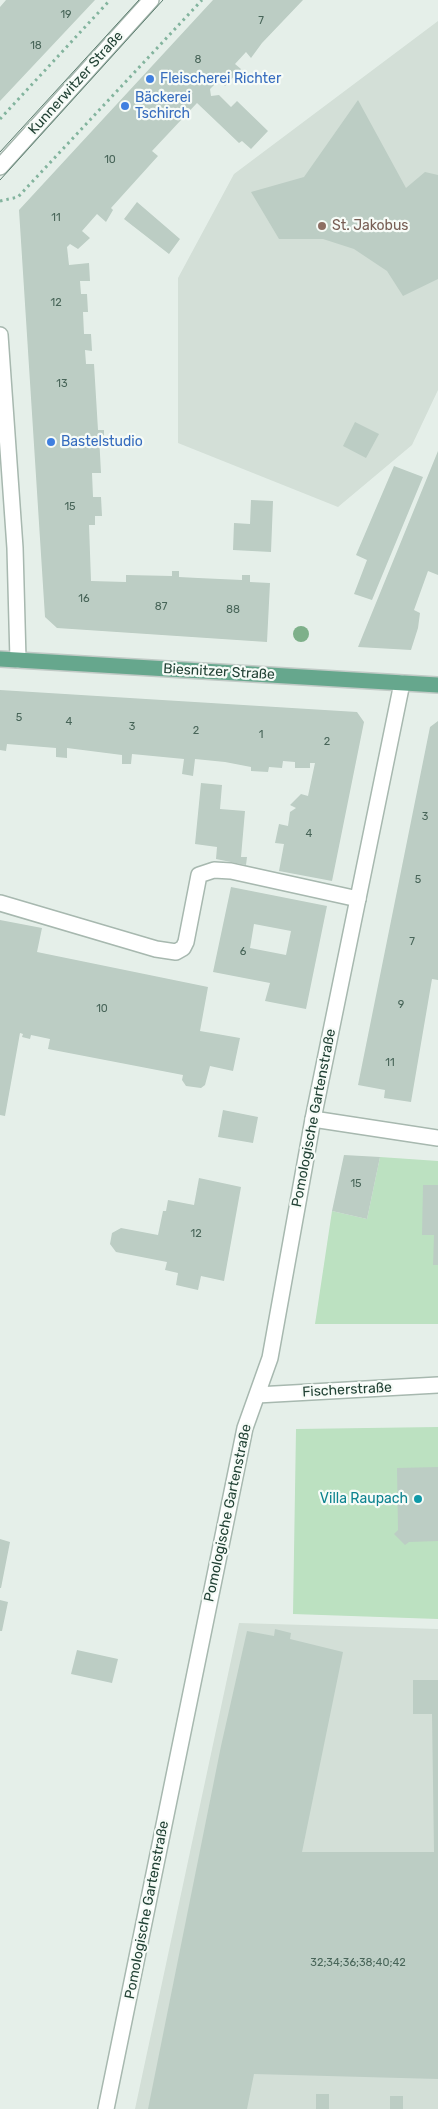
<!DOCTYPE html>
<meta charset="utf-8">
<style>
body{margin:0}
canvas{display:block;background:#e5efe9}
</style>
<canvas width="438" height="2109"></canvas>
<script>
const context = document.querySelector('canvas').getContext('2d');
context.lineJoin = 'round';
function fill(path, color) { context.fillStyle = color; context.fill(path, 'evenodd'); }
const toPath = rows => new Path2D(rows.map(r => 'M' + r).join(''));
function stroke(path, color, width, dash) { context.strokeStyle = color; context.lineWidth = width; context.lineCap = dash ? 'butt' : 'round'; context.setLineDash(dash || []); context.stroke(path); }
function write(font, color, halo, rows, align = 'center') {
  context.font = font + ' Rubik,sans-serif'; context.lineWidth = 4.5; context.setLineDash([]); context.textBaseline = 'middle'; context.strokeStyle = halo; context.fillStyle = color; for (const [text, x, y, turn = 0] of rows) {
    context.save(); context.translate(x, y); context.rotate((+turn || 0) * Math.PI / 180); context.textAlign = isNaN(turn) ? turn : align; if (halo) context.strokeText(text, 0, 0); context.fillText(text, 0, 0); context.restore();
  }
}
const built = toPath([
 [438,21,438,390,412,445,338,507,178,443,178,278,234,174],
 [239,1623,438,1629,438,2109,135,2109]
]);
const green = toPath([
 [380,1157,438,1161,438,1324,315,1324,332,1211,367,1219],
 [438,1427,438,1619,293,1614,296,1429]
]);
const building = toPath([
 [6,0,95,0,0,101,0,7],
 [213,0,303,0,262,43,251,58,246,52,235,64,241,69,225,86,219,80,210,89,211,96,219,95,231,107,237,101,268,131,251,149,242,141,239,143,197,103,152,151,158,156,111,208,113,210,106,222,97,214,82,231,90,238,78,249,70,244,67,247,69,265,89,263,90,281,80,281,81,294,87,294,88,312,83,312,84,334,91,334,92,351,85,350,86,364,94,364,98,430,104,430,104,435,99,436,101,473,92,473,93,497,101,497,102,516,95,516,95,525,89,525,91,581,126,582,126,575,172,576,172,571,179,571,179,577,198,578,242,580,242,575,250,575,250,582,270,583,267,642,57,628,45,617,19,210],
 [358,100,406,188,425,172,438,175,438,279,403,296,387,271,354,249,323,239,279,239,251,192,304,177],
 [137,202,180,239,169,254,124,219],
 [355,422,379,434,366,458,343,446],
 [438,451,438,575,428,571,414,610,420,613,418,628,411,650,358,647],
 [394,466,423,477,372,600,354,594,367,560,356,555],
 [251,500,273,501,271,552,233,550,234,523,250,524],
 [0,690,357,712,364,722,332,881,279,871,284,844,275,843,279,824,288,826,290,812,296,808,290,805,301,794,308,796,315,763,310,763,310,768,295,768,295,762,283,761,282,768,269,767,268,772,251,771,251,767,225,762,195,759,193,776,182,774,184,759,132,754,131,764,122,764,122,755,67,748,67,758,56,757,56,748,7,744,6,751,0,750],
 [438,721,438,980,432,979,411,1102,384,1098,385,1090,358,1085,430,727],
 [201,783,222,785,220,809,245,811,241,857,247,857,246,865,216,859,217,847,195,844],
 [231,887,327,906,306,1009,265,1001,270,983,213,972],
 [254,924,291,931,286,955,250,948],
 [0,920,42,928,37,952,208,987,200,1031,240,1038,233,1071,210,1066,205,1085,201,1088,186,1086,182,1080,183,1075,48,1049,50,1039,31,1035,30,1039,22,1037,23,1034,20,1033,5,1116,0,1115],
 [223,1110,258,1117,253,1143,218,1137],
 [344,1155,380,1157,367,1219,332,1211],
 [199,1178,241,1187,224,1281,201,1276,198,1290,176,1285,178,1273,165,1270,167,1262,116,1252,110,1244,112,1233,121,1228,158,1235,163,1211,166,1211,168,1200,194,1205],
 [423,1185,438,1185,438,1265,433,1265,434,1235,422,1235],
 [438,1467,438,1541,409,1542,405,1545,394,1534,398,1530,397,1468],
 [0,1539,10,1542,1,1588,0,1588],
 [0,1600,8,1602,2,1631,0,1631],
 [275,1629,291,1633,290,1639,343,1652,302,1852,434,1852,432,1714,413,1714,413,1680,438,1680,438,2079,254,2074,247,2109,148,2109,221,1746,247,1631,274,1636],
 [77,1650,118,1659,112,1683,71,1674],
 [316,2094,329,2094,329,2109,316,2109],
 [390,2096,403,2096,403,2109,390,2109]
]);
const path = toPath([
 [0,119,110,0],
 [0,201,18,197,202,0]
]);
const service = toPath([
 [0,903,156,949,176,952,183,948,186,942,199,875,214,870,231,871,358,899],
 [313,1119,438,1138]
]);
const minor = toPath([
 [0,167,151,0],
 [0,335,15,548,18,660],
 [257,1395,438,1385],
 [106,2109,245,1428,270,1358,313,1119,402,683]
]);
const primary = toPath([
 [0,659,438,685]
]);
const tram = toPath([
 [0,152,139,0],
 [0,180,163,0]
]);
const trees = [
 [301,634]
];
const markers = [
 [150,79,5,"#3f7fe0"],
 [125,106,5,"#3f7fe0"],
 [322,226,5,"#8d6e63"],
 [51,442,5,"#3f7fe0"],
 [418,1499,5,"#0f9aa8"]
];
const numberNames = [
 ["19",66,15],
 ["7",261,21],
 ["18",36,46],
 ["8",198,60],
 ["10",110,160],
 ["11",56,218],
 ["12",56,303],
 ["13",62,384],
 ["15",70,507],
 ["16",84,599],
 ["87",161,607],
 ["88",233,610],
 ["5",19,718],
 ["4",69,722],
 ["3",132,727],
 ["2",196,731],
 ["1",261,735],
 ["2",327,742],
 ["3",425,817],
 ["4",309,834],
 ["5",418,880],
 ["7",412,942],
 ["6",243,952],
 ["9",401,1005],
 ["10",102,1009],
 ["11",390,1063],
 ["15",356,1184],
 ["12",196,1234],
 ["32;34;36;38;40;42",358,1963]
];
const shopNames = [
 ["Fleischerei Richter",160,79],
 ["Bäckerei",135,98],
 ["Tschirch",135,114],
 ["Bastelstudio",61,442]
];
const streetNames = [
 ["Kunnerwitzer Straße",76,83,-48],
 ["Biesnitzer Straße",219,672,3],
 ["Pomologische Gartenstraße",314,1118,-79],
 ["Fischerstraße",347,1390,-3],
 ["Pomologische Gartenstraße",228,1513,-78],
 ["Pomologische Gartenstraße",147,1910,-79]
];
const educationNames = [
 ["St. Jakobus",332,226]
];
const cultureNames = [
 ["Villa Raupach",408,1499]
];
fill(built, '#d3dfd7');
fill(green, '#bce1c1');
fill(building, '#bccdc4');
stroke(service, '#a7b8af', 18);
stroke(minor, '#a7b8af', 18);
stroke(primary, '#c1cac6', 18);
stroke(path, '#83b49e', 3, [2.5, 4]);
stroke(service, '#fff', 15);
stroke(minor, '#fff', 15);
stroke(primary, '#66a78d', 15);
stroke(tram, '#5d7d70', 1);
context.fillStyle = '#7eb08a';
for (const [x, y] of trees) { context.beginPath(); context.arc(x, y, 8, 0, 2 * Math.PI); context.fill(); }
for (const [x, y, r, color] of markers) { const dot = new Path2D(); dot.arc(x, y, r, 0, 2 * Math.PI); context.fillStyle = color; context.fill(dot); stroke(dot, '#f6fbf7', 2); }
write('11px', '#486559', null, numberNames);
write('14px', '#366cbe', '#f6fbf7', shopNames, 'left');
write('14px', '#224235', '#f6fbf7', streetNames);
write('14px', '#785e54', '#f6fbf7', educationNames, 'left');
write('14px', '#0d838f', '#f6fbf7', cultureNames, 'right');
</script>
